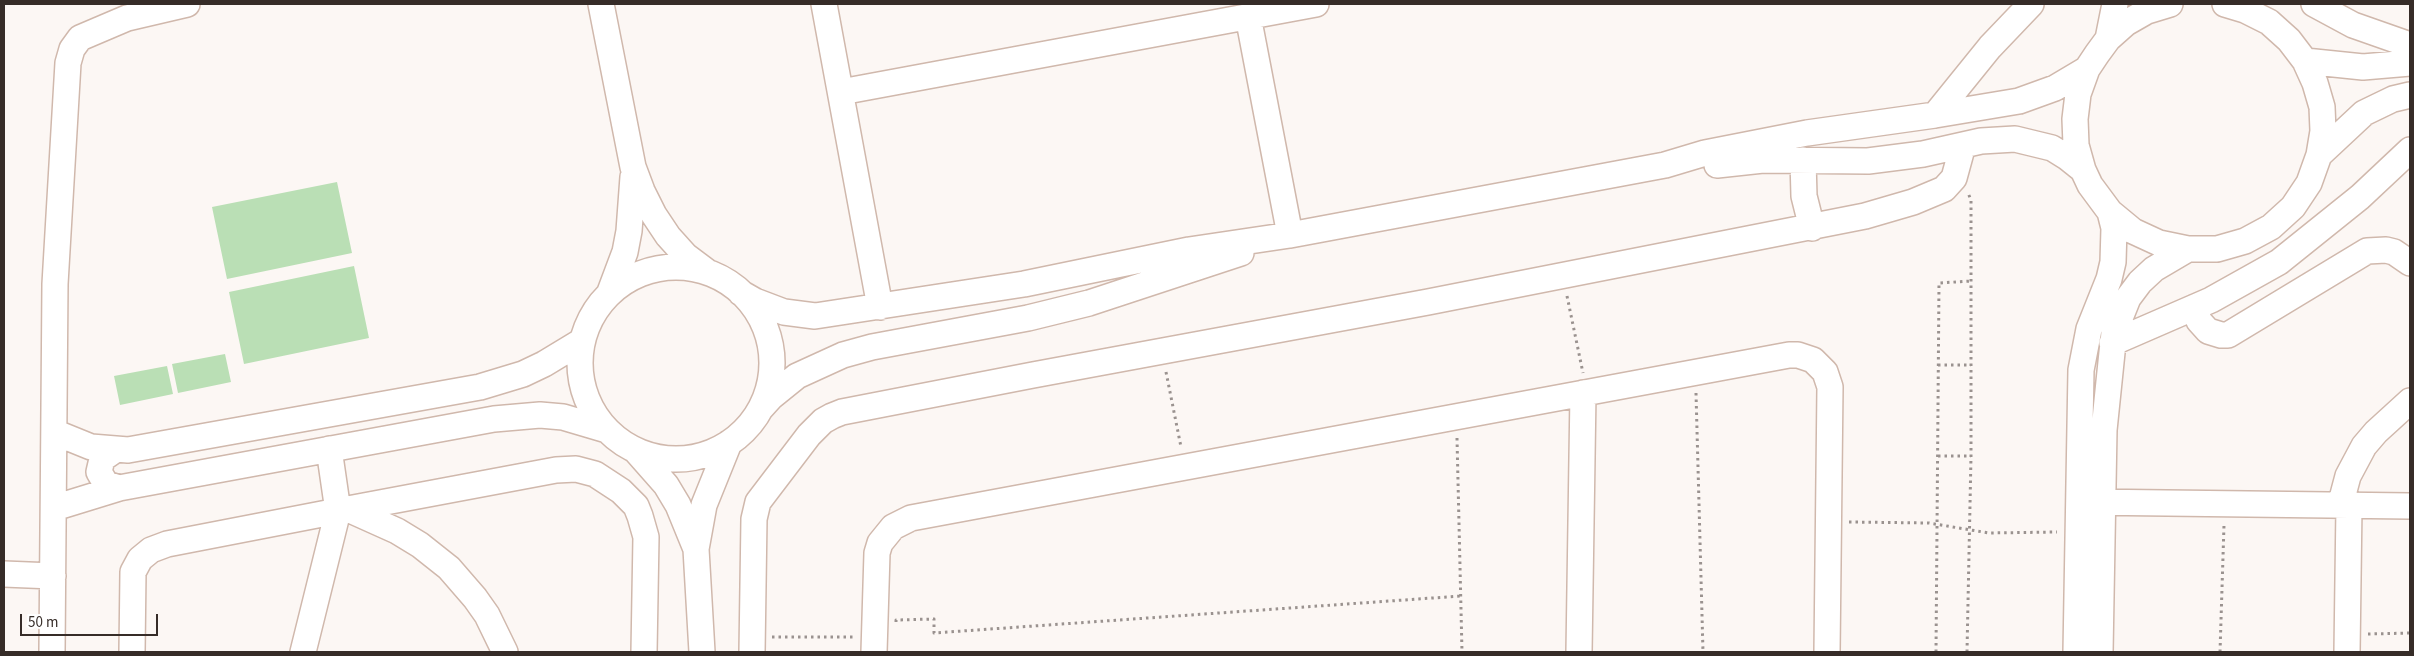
<!DOCTYPE html>
<style>
body{margin:0}
#map{position:relative;width:2414px;height:656px;overflow:hidden;background:#fcf7f4;font-family:"Source Sans 3",sans-serif}
canvas{display:block}
.frame{position:absolute;inset:0;border:5px solid #362c28;pointer-events:none}
.scale{position:absolute;left:20px;top:614px;width:138px;height:22px;box-sizing:border-box;border:2px solid #362c28;border-top:0;padding-left:6px;font-size:15px;line-height:18px;white-space:nowrap;color:#362c28;-webkit-text-stroke:4px #fff;paint-order:stroke}
</style>
<div id="map">
<canvas width="2414" height="656"></canvas>
<div class="frame"></div>
<div class="scale">50 m</div>
</div>
<script>
const context = document.querySelector('canvas').getContext('2d');
context.lineJoin = 'round';
function fill(path, color) { context.fillStyle = color; context.fill(path, 'evenodd'); }
const toPath = rows => new Path2D(rows.map(r => 'M' + r).join(''));
function stroke(path, color, width, dash) { context.strokeStyle = color; context.lineWidth = width; context.lineCap = dash ? 'butt' : 'round'; context.setLineDash(dash || []); context.stroke(path); }
const green = toPath([
 [337,182,352,253,227,279,212,207],
 [354,266,369,338,244,364,229,292],
 [225,354,231,382,178,393,172,364],
 [167,366,173,394,120,405,114,376]
]);
const path = toPath([
 [1567,296,1583,373],
 [1938,365,1971,365],
 [1166,372,1181,447],
 [1696,393,1703,652],
 [1457,438,1462,652],
 [1938,456,1971,456],
 [1849,522,1929,523,1989,533,2057,532],
 [896,622,896,620,934,619,934,633,1461,596],
 [2368,634,2410,633],
 [772,637,854,637],
 [1936,652,1939,283,1972,281],
 [1967,652,1971,456,1971,200,1968,193],
 [2220,652,2224,525]
]);
const minor = toPath([
 [601,4,633,167,642,191,654,215,668,236,686,256,706,271],
 [824,4,880,307],
 [2170,4,2147,11,2126,23,2108,39,2097,54,2087,69,2078,94,2075,119,2076,145,2083,170,2090,185,2110,212,2133,231,2159,243,2188,249,2217,249,2245,241,2271,227,2293,207,2309,183,2319,155,2323,131,2322,107,2315,83,2305,61,2289,40,2269,22,2245,10,2225,4],
 [2314,4,2353,25,2410,45],
 [1248,16,1290,235],
 [2108,39,2115,4],
 [2305,61,2363,67,2410,63],
 [841,92,1316,4],
 [1935,115,1990,47,2031,4],
 [2319,155,2364,113,2393,99,2410,95],
 [1803,160,1804,196,1812,228],
 [1717,165,1763,160,1868,161,1923,154,1981,141,2015,139,2052,148,2068,158,2083,170],
 '580 363a96 96 0 1 1 192 0a96 96 0 1 1-192 0Z',
 [610,292,625,252,629,231,633,177],
 [741,293,755,301,784,312,815,316,1024,284,1189,250,1290,235,1665,165,1705,153,1807,133,1935,115,2019,101,2055,88,2087,69],
 [2195,307,2199,321,2208,331,2221,335,2228,335,2367,251,2386,250,2394,252,2410,263],
 [2112,343,2211,300,2279,262,2360,197,2410,150],
 [761,408,771,397,797,376,843,355,872,347,1028,318,1089,303,1241,253],
 [54,432,91,447,128,450,480,387,523,374,544,364,582,341],
 [115,450,102,459,99,472,106,484,119,488],
 [636,451,666,485,678,505,696,549,702,652],
 [2086,502,2410,506],
 [2340,506,2348,476,2364,446,2376,432,2410,401],
 [54,508,119,488,494,419,540,415,563,417,607,430],
 [348,509,397,531,420,545,449,568,475,598,487,615,505,652],
 [696,549,704,505,729,443],
 [4,574,53,576],
 [52,652,55,284,68,63,72,49,80,38,127,18,187,4],
 [132,652,133,572,140,559,151,550,167,544,348,509,556,470,576,469,595,474,621,491,636,506,640,516,646,537,644,652],
 [303,652,338,511,329,449],
 [752,652,754,519,758,502,809,435,823,421,832,416,842,412,1033,375,1428,302,1865,216,1913,202,1944,189,1954,178,1963,145],
 [874,652,877,553,880,543,893,527,911,518,1789,355,1798,355,1813,360,1825,372,1830,387,1827,652],
 [1579,652,1583,393],
 [2076,652,2081,370,2089,329,2109,279,2113,262,2114,228,2110,212],
 [2100,652,2104,430,2114,333,2128,298,2140,282,2154,269,2188,249],
 [2347,652,2349,506]
]);
fill(green, '#badfb5');
stroke(minor, '#d0b8ac', 28);
stroke(path, '#9a928f', 3, [2.5, 4]);
stroke(minor, '#fff', 25);
</script>
